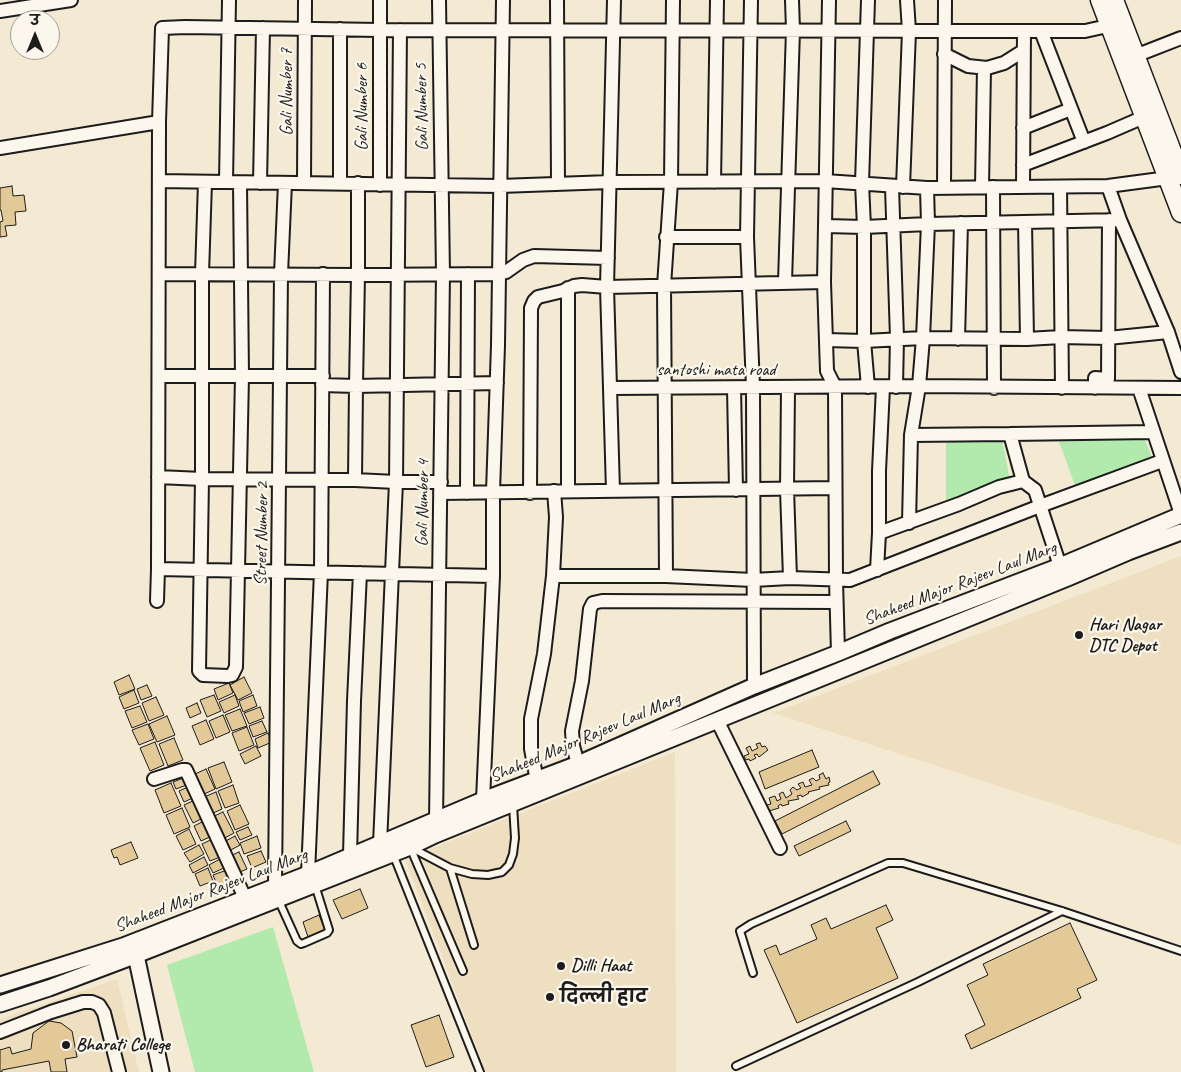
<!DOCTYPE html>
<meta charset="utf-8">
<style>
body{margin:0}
#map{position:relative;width:1181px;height:1072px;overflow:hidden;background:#f4e9d3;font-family:Caveat,"Playpen Sans Deva",sans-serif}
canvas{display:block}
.north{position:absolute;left:10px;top:10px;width:50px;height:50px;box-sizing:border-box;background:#fbf7ec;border:1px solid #a29f99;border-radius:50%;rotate:0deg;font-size:14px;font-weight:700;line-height:20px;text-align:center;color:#1c1c1c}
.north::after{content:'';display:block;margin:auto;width:18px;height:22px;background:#1c1c1c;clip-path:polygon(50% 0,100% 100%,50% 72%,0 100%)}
</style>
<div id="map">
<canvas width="1181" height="1072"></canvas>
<div class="north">उ</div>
</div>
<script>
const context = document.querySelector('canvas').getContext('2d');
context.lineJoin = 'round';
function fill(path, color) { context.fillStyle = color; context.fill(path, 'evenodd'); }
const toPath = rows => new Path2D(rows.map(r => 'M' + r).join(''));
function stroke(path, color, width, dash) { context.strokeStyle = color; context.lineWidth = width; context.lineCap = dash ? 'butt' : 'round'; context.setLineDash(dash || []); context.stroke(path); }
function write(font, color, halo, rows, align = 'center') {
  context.font = font + ' Caveat,"Playpen Sans Deva",sans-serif'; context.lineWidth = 4.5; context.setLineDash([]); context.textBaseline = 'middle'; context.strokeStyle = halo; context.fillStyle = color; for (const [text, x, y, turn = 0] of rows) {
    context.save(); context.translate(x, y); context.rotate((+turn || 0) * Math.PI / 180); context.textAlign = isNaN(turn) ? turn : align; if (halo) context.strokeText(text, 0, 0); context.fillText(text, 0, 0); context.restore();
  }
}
const built = toPath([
 [1181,556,1181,845,773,713],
 [675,752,676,1072,486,1072,405,859],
 [117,979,139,1072,0,1072,0,1019]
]);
const green = toPath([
 [1057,436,1144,438,1156,467,1078,494],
 [1002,439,1010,480,946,507,946,441],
 [273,927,314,1072,195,1072,167,965]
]);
const building = toPath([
 [12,186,13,196,24,195,26,211,15,212,16,225,5,226,7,236,0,237,0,222,3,221,1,210,0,210,0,188,12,186],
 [129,675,135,689,119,695,114,682,129,675],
 [244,677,252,693,238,700,230,685,244,677],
 [229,683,233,693,218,700,214,689,229,683],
 [147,685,152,696,141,700,137,689,147,685],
 [134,690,139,703,124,709,119,697,134,690],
 [214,695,221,711,207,717,200,700,214,695],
 [235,695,239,706,224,713,219,702,235,695],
 [253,695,257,706,243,712,239,701,253,695],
 [156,697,164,715,149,721,142,703,156,697],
 [197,703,201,713,190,718,186,708,197,703],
 [140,706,147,722,132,728,125,711,140,706],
 [260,707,264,718,249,724,244,713,260,707],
 [240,709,247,726,232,731,225,715,240,709],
 [223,715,230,732,216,738,209,721,223,715],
 [167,716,175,735,157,742,149,724,167,716],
 [206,720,214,739,200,745,192,726,206,720],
 [262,721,267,732,253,737,249,726,262,721],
 [148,724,154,739,139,745,132,730,148,724],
 [247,727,254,745,239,751,232,733,247,727],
 [268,733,272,742,258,748,255,739,268,733],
 [174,738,183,760,168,766,159,744,174,738],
 [155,742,164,765,150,771,140,748,155,742],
 [760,743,762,747,765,746,768,750,759,757,757,754,754,755,756,758,750,761,749,759,746,760,744,756,749,754,746,748,750,746,752,751,758,748,756,744,760,743],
 [256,746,261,756,245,764,240,754,256,746],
 [812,750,819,767,765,789,759,772,812,750],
 [224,762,232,782,216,789,208,768,224,762],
 [206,769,215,789,202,795,193,775,206,769],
 [873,771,880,784,782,834,775,821,873,771],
 [823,773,826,779,829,777,830,782,828,783,829,785,819,787,820,789,808,792,809,793,802,797,801,795,797,796,799,799,788,801,789,804,782,806,781,804,778,806,779,808,769,811,767,805,771,804,769,798,775,796,777,801,781,799,779,794,783,792,786,798,792,794,790,790,793,787,797,790,801,788,798,784,803,782,805,787,812,785,809,780,813,778,816,781,820,779,819,775,823,773],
 [186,777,189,784,176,789,173,782,186,777],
 [171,783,181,806,164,813,155,790,171,783],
 [233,785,239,803,225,808,218,791,233,785],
 [190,786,195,797,184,802,179,791,190,786],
 [216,792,222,809,209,815,202,798,216,792],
 [197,799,205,817,193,823,184,805,197,799],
 [240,805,249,824,235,830,227,811,240,805],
 [182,808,190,827,174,834,166,815,182,808],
 [223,812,234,833,221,840,210,818,223,812],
 [206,820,214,835,201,841,194,826,206,820],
 [846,821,851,831,799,856,794,846,846,821],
 [248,827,252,835,240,840,236,832,248,827],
 [189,829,196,844,183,850,176,836,189,829],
 [235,836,240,845,227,852,222,843,235,836],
 [257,836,261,848,244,854,240,843,257,836],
 [217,837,225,855,210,861,202,844,217,837],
 [131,842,138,858,120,865,117,857,114,858,111,850,131,842],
 [199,845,204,854,190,862,184,853,199,845],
 [261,851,266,862,252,868,247,856,261,851],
 [239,852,247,869,235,874,228,857,239,852],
 [204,857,208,865,193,873,189,865,204,857],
 [222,858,226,867,213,873,209,865,222,858],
 [208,868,213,881,200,886,195,874,208,868],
 [227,870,232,881,218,887,213,875,227,870],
 [360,889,368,908,342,919,333,900,360,889],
 [886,905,893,920,876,928,898,978,797,1023,764,950,776,945,780,955,817,939,811,925,826,918,831,929,886,905],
 [319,915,325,930,308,937,303,922,319,915],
 [1070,923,1097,980,1077,989,1081,998,971,1049,965,1035,985,1025,967,985,988,975,983,964,1070,923],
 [439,1015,454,1057,426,1067,411,1025,439,1015],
 [49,1021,61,1023,72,1031,77,1057,65,1059,67,1072,51,1072,49,1061,2,1070,2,1072,0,1072,0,1050,10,1047,12,1054,31,1049,33,1033,49,1021]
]);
const service = toPath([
 [393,854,480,1072],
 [450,868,474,945],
 [278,899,297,941,301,944,304,943,327,933,329,930,315,885],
 [463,971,410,847,450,868,472,874,488,875,502,872,509,865,513,854,515,838,513,805],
 [753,973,740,931,751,924,888,863,903,863,1062,911,1181,951],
 [736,1066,918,982,1062,911]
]);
const minor = toPath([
 [557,0,558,184],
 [614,0,607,287,610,388,919,386,1181,388],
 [751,0,747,237,753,387,754,686],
 [0,11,71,0],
 [340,29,340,183],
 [400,30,396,482,441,482],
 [1041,31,1084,142],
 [944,54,968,66,987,68,1004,63,1023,51],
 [1135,56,1181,38],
 [1023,128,1071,109],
 [0,148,159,122],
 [1023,165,1107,133,1144,117],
 [159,181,500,186,610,182,825,181,927,188,1108,186,1168,178],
 [205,182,202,274,202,479,355,480],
 [226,182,229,0],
 [714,182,717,0],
 [260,183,263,28],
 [304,183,305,0],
 [380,185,380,0],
 [892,187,897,338,896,387],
 [903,187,909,31,907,0],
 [982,187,984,68],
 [993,187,994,388],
 [1023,187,1024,31],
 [1060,187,1062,388],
 [944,188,945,0],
 [1120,220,1168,332,1181,372],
 [1025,222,1027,339],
 [826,226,864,227,928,224,1120,220,1108,186],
 [666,237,747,237],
 [159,274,358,275,358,183],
 [785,282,793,30,792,0],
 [824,282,827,371,835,387,836,580,838,653],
 [568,288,568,491],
 [958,339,961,223],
 [826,340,864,341,923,338,1027,339,1061,337,1108,338,1168,332],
 [159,376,323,376],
 [497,383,356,386,358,275,499,274,506,272,523,260,534,256,608,258],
 [322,385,356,386,355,480,396,482,380,844],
 [868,387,864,341,864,227,862,183,868,0],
 [610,388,613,491],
 [734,388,736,490],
 [788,388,787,489,790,578],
 [1095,388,1095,378,1108,379,1109,220],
 [1139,388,1181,514],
 [1010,434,1153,432],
 [911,435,1010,434,1023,481],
 [158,477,202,479,199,671,203,675,228,676,232,675,236,667,242,376,240,183],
 [440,493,835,488],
 [467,493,468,274],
 [530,493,531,308,534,301,538,297,563,291,574,286,582,285,607,287,824,282,829,0],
 [909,523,911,435,919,386,923,338,928,224,927,188],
 [879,533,959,504,999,487,1023,481,1035,490,1060,566],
 [158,569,493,576],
 [877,570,879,533,879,471,883,387],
 [553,576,666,576,753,580,790,578,850,580,1040,506,1162,461],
 [666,576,664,286,671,182,673,0],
 [157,601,158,569,159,122,162,28,185,27,380,30,1085,31,1117,24],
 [717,720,780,848],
 [578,764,573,746,572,731,582,681,590,609,593,603,602,601,836,602],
 [154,779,182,770,186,770,245,898],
 [537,781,531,749,531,719,544,654,553,576,556,517,554,491],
 [483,800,493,576,493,492,498,345,503,0],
 [436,821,443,274,439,0],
 [350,855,354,701,360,573],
 [308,874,321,572,323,274],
 [275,886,281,274,285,183],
 [0,1032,51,1012,83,1002,92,1002,99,1005,104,1013,119,1072]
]);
const tertiary = toPath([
 [134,946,161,1072],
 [0,985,123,946,308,874,483,800,578,764,754,686,838,653,890,631,1060,566,1181,515],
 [0,1004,49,988,126,959,410,847,435,835,1070,577,1128,552,1181,532]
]);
const secondary = toPath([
 [1100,0,1181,213],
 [1114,0,1181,175]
]);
const markers = [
 [1079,635,5,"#1c1c1c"],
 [561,966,5,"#1c1c1c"],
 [550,997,5,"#1c1c1c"],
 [66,1045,5,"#1c1c1c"]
];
const streetNames = [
 ["Gali Number 7",287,92,-90],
 ["Gali Number 6",362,107,-90],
 ["Gali Number 5",422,107,-91],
 ["santoshi mata road",716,370],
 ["Gali Number 4",423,503,-89],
 ["Street Number 2",262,534,-89],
 ["Shaheed Major Rajeev Laul Marg",960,584,-21],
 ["Shaheed Major Rajeev Laul Marg",585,738,-23],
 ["Shaheed Major Rajeev Laul Marg",211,891,-21]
];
const poiNames = [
 ["Hari Nagar",1089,625],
 ["DTC Depot",1089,646],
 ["Dilli Haat",571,966],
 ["दिल्ली हाट",560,997],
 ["Bharati College",76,1045]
];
fill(built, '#efdfc1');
fill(green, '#b2eaad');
fill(building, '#e3c998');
stroke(building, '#1c1c1c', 1);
stroke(service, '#1c1c1c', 10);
stroke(minor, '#1c1c1c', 16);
stroke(tertiary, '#1c1c1c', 19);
stroke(secondary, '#1c1c1c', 21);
stroke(service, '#fbf7ec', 6);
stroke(minor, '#fbf7ec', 12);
stroke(tertiary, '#fbf7ec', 15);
stroke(secondary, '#fbf7ec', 18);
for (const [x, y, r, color] of markers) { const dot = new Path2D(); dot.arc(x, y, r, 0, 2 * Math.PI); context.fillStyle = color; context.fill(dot); stroke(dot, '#fbf7ec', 2); }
write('18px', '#1c1c1c', '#fbf7ec', streetNames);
write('bold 18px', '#1c1c1c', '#fbf7ec', poiNames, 'left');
</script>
